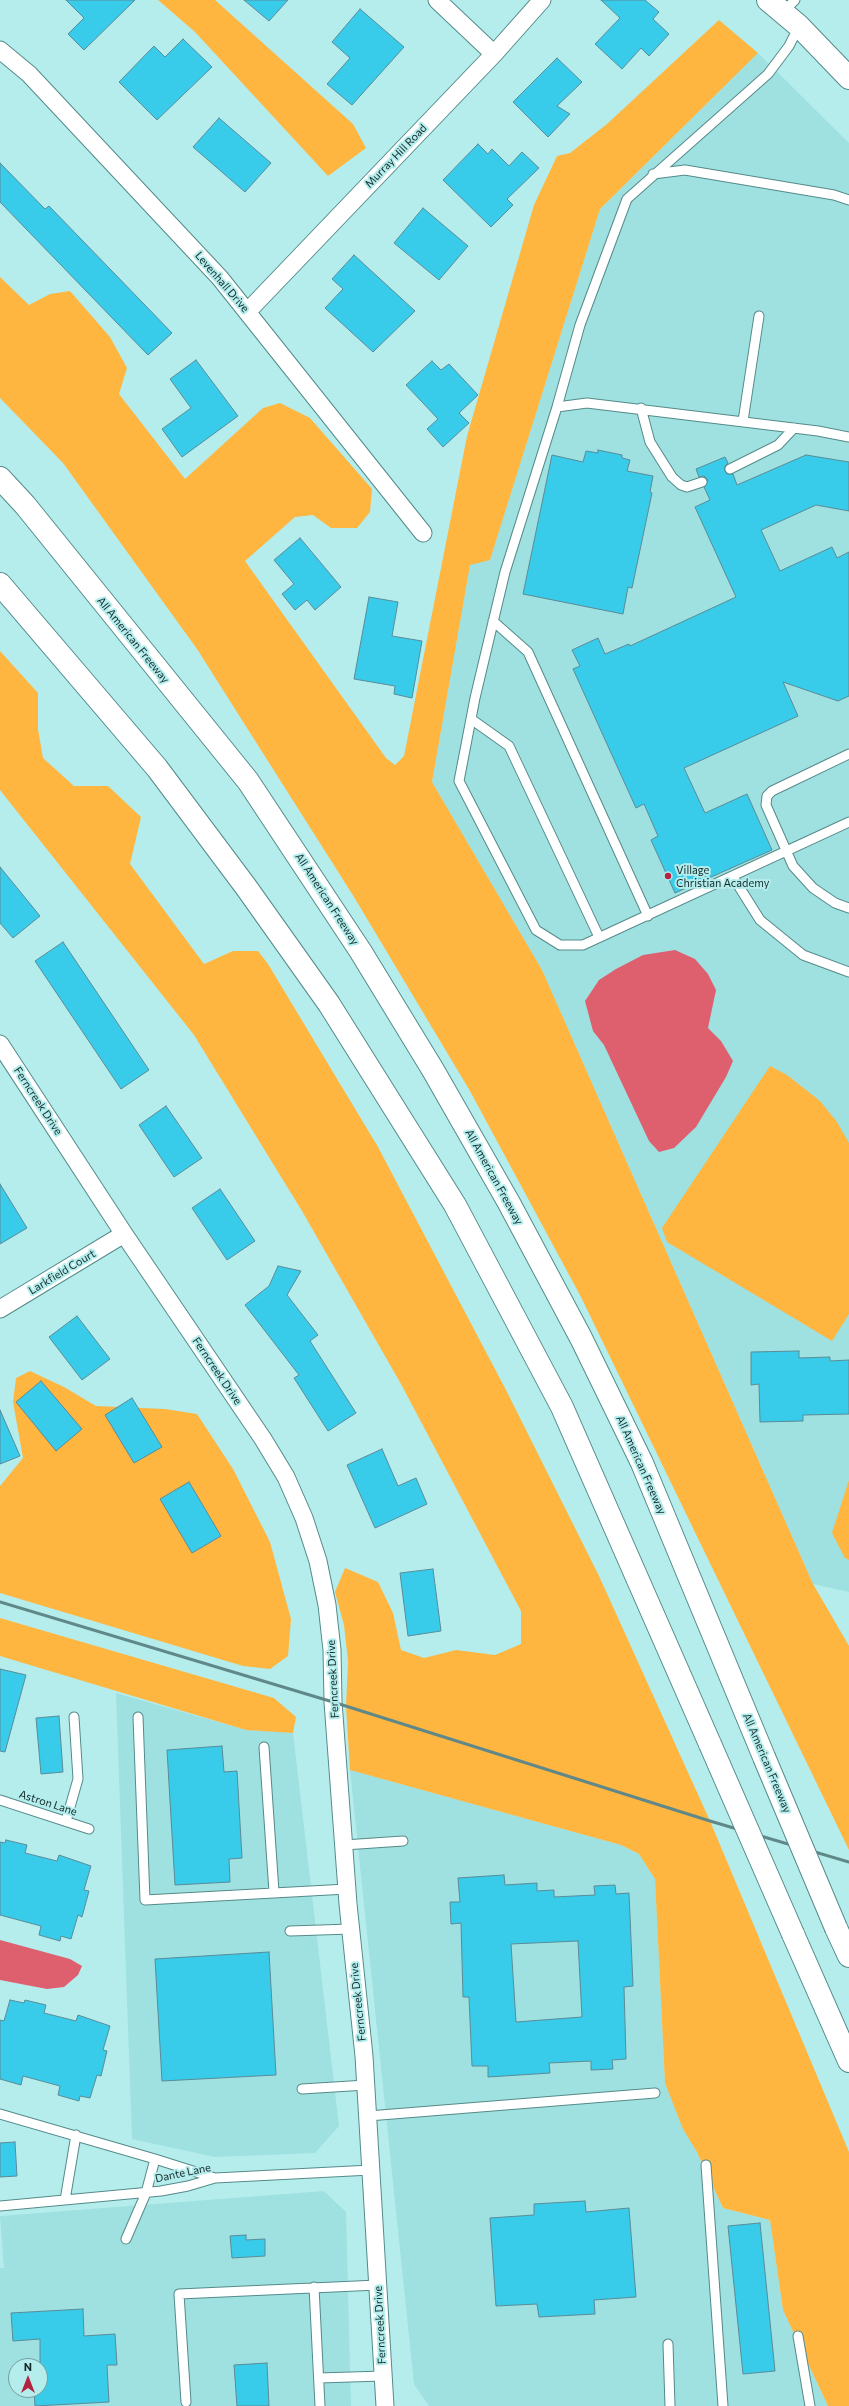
<!DOCTYPE html>
<style>
body{margin:0}
#map{position:relative;width:849px;height:2406px;overflow:hidden;background:#b5eded;font-family:Commissioner,sans-serif}
canvas{display:block}
.north{position:absolute;left:8px;top:2358px;width:40px;height:40px;box-sizing:border-box;background:#b5eded;border:1px solid #759f9f;border-radius:50%;rotate:0deg;font-size:11px;font-weight:700;line-height:16px;text-align:center;color:#142b2b}
.north::after{content:'';display:block;margin:auto;width:14px;height:18px;background:#b42241;clip-path:polygon(50% 0,100% 100%,50% 72%,0 100%)}
</style>
<div id="map">
<canvas width="849" height="2406"></canvas>
<div class="north">N</div>
</div>
<script>
const context = document.querySelector('canvas').getContext('2d');
context.lineJoin = 'round';
function fill(path, color) { context.fillStyle = color; context.fill(path, 'evenodd'); }
const toPath = rows => new Path2D(rows.map(r => 'M' + r).join(''));
function stroke(path, color, width, dash) { context.strokeStyle = color; context.lineWidth = width; context.lineCap = dash ? 'butt' : 'round'; context.setLineDash(dash || []); context.stroke(path); }
function write(font, color, halo, rows, align = 'center') {
  context.font = font + ' Commissioner,sans-serif'; context.lineWidth = 4; context.setLineDash([]); context.textBaseline = 'middle'; context.strokeStyle = halo; context.fillStyle = color; for (const [text, x, y, turn = 0] of rows) {
    context.save(); context.translate(x, y); context.rotate((+turn || 0) * Math.PI / 180); context.textAlign = isNaN(turn) ? turn : align; if (halo) context.strokeText(text, 0, 0); context.fillText(text, 0, 0); context.restore();
  }
}
const built = toPath([
 [758,53,849,143,849,1592,813,1584,542,970,432,782,470,564,490,560,600,209],
 [116,1693,246,1730,293,1733,339,2126,315,2153,215,2157,132,2139],
 [350,1770,621,1845,639,1854,655,1879,665,2083,723,2208,770,2220,783,2310,828,2406,429,2406,414,2384],
 [324,2191,346,2212,351,2406,0,2406,0,2268,4,2268,0,2216],
 [16,2366,40,2366,40,2390,16,2390]
]);
const green = toPath([
 [158,0,215,0,353,124,366,148,328,176,195,32],
 [719,20,758,53,600,209,490,560,470,565,432,782,542,970,813,1584,849,1646,849,1850,581,1297,470,1091,354,897,197,649,63,463,0,398,0,277,29,305,50,294,70,291,110,337,127,368,119,394,185,479,263,408,280,403,310,418,372,489,370,512,357,528,331,528,313,515,295,517,245,561,386,758,395,765,404,756,467,436,534,205,557,156,570,153,607,124],
 [0,651,38,693,38,729,43,758,74,786,108,786,141,817,130,864,204,964,233,951,258,951,268,964,378,1147,506,1390,599,1576,710,1821,849,2152,849,2406,828,2406,783,2310,770,2220,723,2208,697,2152,683,2129,665,2083,655,1879,639,1854,621,1845,350,1770,346,1706,348,1661,344,1625,335,1592,345,1568,378,1582,393,1613,401,1650,424,1658,456,1650,495,1655,521,1644,521,1611,401,1384,302,1211,194,1035,0,790],
 [770,1066,787,1075,820,1101,837,1122,849,1143,849,1314,832,1341,667,1242,662,1228],
 [30,1371,64,1387,96,1406,165,1409,197,1414,233,1469,270,1542,291,1619,288,1656,270,1669,243,1666,0,1593,0,1486,23,1458,13,1402,16,1378],
 [849,1480,849,1560,845,1558,832,1533],
 [0,1618,274,1698,296,1717,293,1733,246,1730,0,1656]
]);
const water = toPath([
 [675,950,695,959,708,974,716,990,708,1028,721,1041,733,1061,726,1077,696,1127,674,1148,659,1152,649,1141,604,1045,593,1031,585,1001,599,980,616,969,643,955],
 [0,1940,70,1959,82,1966,78,1975,64,1987,47,1989,0,1980]
]);
const building = toPath([
 [66,0,135,0,84,50,68,34,84,18,66,0],
 [244,0,288,0,269,21,244,0],
 [601,0,645,0,659,12,653,19,669,34,649,56,641,48,622,69,595,44,620,18,601,0],
 [360,9,404,47,352,105,327,84,350,58,332,42,360,9],
 [183,39,212,67,157,120,119,82,154,46,165,57,183,39],
 [557,58,582,82,557,106,570,114,548,137,513,102,557,58],
 [219,118,271,163,245,192,193,147,219,118],
 [478,144,488,154,492,149,509,166,522,152,539,168,507,199,513,205,491,227,443,180,478,144],
 [0,163,45,209,49,206,172,333,148,355,0,202,0,163],
 [423,208,468,246,439,280,394,243,423,208],
 [354,255,415,311,373,352,325,308,343,289,332,279,354,255],
 [196,360,238,416,182,457,162,429,191,408,170,379,196,360],
 [432,361,441,370,449,364,478,395,459,413,469,423,443,447,427,429,438,419,406,385,432,361],
 [598,450,622,455,622,458,630,460,627,471,653,476,650,492,652,493,632,588,628,587,623,614,523,594,552,455,583,462,586,451,598,453,598,450],
 [806,455,849,462,849,511,816,505,761,530,780,571,832,547,837,558,849,552,849,696,838,701,783,682,798,716,684,768,705,813,747,794,772,850,675,893,651,840,658,836,644,804,636,808,573,669,580,666,572,650,598,638,605,654,629,644,630,646,736,597,695,507,710,500,704,487,708,480,704,476,699,477,696,469,725,457,728,463,725,466,725,471,727,474,733,474,737,485,806,455],
 [300,538,341,587,315,610,307,600,295,610,282,594,294,584,274,560,300,538],
 [369,597,398,602,392,636,422,641,412,698,394,694,395,686,354,679,369,597],
 [0,867,40,916,13,938,0,923,0,867],
 [63,942,149,1070,121,1089,35,961,63,942],
 [166,1106,202,1158,174,1177,139,1125,166,1106],
 [0,1184,27,1228,0,1244,0,1184],
 [220,1189,255,1241,227,1260,192,1208,220,1189],
 [278,1266,301,1271,287,1295,318,1335,310,1341,356,1413,328,1431,294,1378,299,1375,245,1305,269,1286,278,1266],
 [77,1316,110,1359,82,1380,49,1337,77,1316],
 [799,1351,799,1358,830,1357,830,1361,849,1360,849,1414,803,1415,803,1421,760,1422,759,1384,751,1385,751,1352,799,1351],
 [41,1381,82,1429,56,1451,16,1402,41,1381],
 [132,1398,162,1447,134,1463,105,1415,132,1398],
 [0,1410,20,1456,0,1464,0,1410],
 [382,1449,398,1486,416,1478,427,1504,375,1528,347,1465,382,1449],
 [189,1482,221,1536,192,1553,160,1499,189,1482],
 [433,1569,441,1631,408,1636,400,1573,433,1569],
 [0,1669,26,1675,5,1752,0,1751,0,1669],
 [59,1716,63,1772,41,1774,36,1718,59,1716],
 [222,1746,224,1772,237,1771,242,1858,229,1859,230,1882,175,1885,167,1750,222,1746],
 [6,1840,27,1845,25,1853,57,1861,59,1855,91,1866,84,1890,89,1891,82,1917,78,1915,71,1939,61,1936,60,1941,39,1935,41,1926,0,1915,0,1842,5,1843,6,1840],
 [504,1875,505,1885,537,1883,537,1891,554,1890,554,1897,595,1895,594,1886,615,1885,616,1894,629,1893,633,1986,624,1987,626,2059,612,2060,613,2069,591,2070,591,2061,549,2063,550,2073,488,2077,488,2066,472,2066,469,1997,463,1997,461,1923,451,1924,450,1902,460,1902,458,1878,504,1875],
 [578,1941,582,2017,516,2022,511,1944,578,1941],
 [269,1952,276,2075,162,2081,155,1959,269,1952],
 [10,2000,24,2003,25,2000,46,2005,44,2013,76,2021,78,2015,110,2026,103,2050,107,2051,101,2076,97,2075,90,2098,80,2096,79,2101,58,2095,60,2086,23,2076,21,2085,0,2079,0,2020,4,2021,10,2000],
 [15,2142,17,2176,0,2177,0,2143,15,2142],
 [585,2201,586,2212,629,2208,636,2297,594,2300,595,2314,539,2317,537,2304,496,2306,490,2218,534,2215,534,2204,585,2201],
 [760,2223,775,2371,743,2374,728,2226,760,2223],
 [246,2235,246,2240,265,2239,265,2256,232,2258,230,2236,246,2235],
 [83,2309,84,2336,115,2334,117,2365,107,2365,109,2402,35,2406,34,2390,40,2390,40,2339,13,2341,11,2313,83,2309],
 [267,2363,269,2406,237,2406,234,2365,267,2363]
]);
const lane = toPath([
 [783,12,795,0],
 [653,174,685,170,834,195,849,200],
 [557,407,580,325,627,199,768,74,789,46,799,26],
 [641,408,650,442,672,477,681,485,687,487,702,482],
 [743,421,759,316],
 [849,437,818,431,587,403,557,407,505,572,475,698,459,781,536,930,560,945,583,945,849,822],
 [730,469,778,445,794,428],
 [493,621,528,652,648,916],
 [471,719,509,746,599,937],
 [849,754,772,791,767,796,766,805,793,866,813,888,835,903,849,908],
 [733,877,760,920,803,955,849,972],
 [138,1717,145,1900,347,1889],
 [264,1747,274,1892],
 [0,1800,89,1829],
 [66,1821,78,1779,74,1717],
 [344,1845,403,1841],
 [290,1931,351,1929],
 [302,2089,366,2085],
 [0,2114,155,2159],
 [368,2116,655,2093],
 [706,2165,723,2406],
 [65,2200,76,2135],
 [0,2206,161,2191,188,2186,215,2178,371,2170],
 [126,2239,146,2193,155,2159,215,2178],
 [314,2287,320,2406],
 [798,2336,810,2406],
 [668,2344,670,2406],
 [319,2378,383,2376],
 [186,2402,179,2294,378,2285]
]);
const street = toPath([
 [437,0,494,54],
 [0,50,29,74,220,278,423,533],
 [248,311,494,54,542,0],
 [0,1044,124,1234,263,1439,286,1477,304,1518,318,1561,327,1605,332,1650,333,1702,348,1904,364,2056,385,2406],
 [0,1309,124,1234]
]);
const secondary = toPath([
 [768,0,799,26,849,78]
]);
const highway = toPath([
 [0,478,25,505,248,781,361,952,433,1070,509,1203,581,1338,642,1463,764,1757],
 [0,584,157,768,246,887,329,1004,455,1205,562,1407,710,1744],
 [836,1928,849,1956],
 [793,1934,849,2061]
]);
const rail = toPath([
 [0,1602,333,1702,710,1821,849,1862]
]);
const highwayBridge = toPath([
 [710,1744,793,1934],
 [764,1757,836,1928]
]);
const markers = [
 [668,876,4,"#b42241"]
];
const streetNames = [
 ["Murray Hill Road",396,156,-46],
 ["Levenhall Drive",222,282,49],
 ["All American Freeway",133,640,51],
 ["All American Freeway",327,899,57],
 ["Ferncreek Drive",38,1101,57],
 ["All American Freeway",494,1177,61],
 ["Larkfield Court",62,1272,-31],
 ["Ferncreek Drive",217,1371,56],
 ["All American Freeway",641,1465,66],
 ["Ferncreek Drive",333,1679,-93],
 ["All American Freeway",767,1763,67],
 ["Astron Lane",48,1803,18],
 ["Ferncreek Drive",358,2002,-96],
 ["Dante Lane",183,2173,-12],
 ["Ferncreek Drive",380,2325,-93]
];
const poiNames = [
 ["Village",676,870],
 ["Christian Academy",676,883]
];
fill(built, '#9fe0e0');
fill(green, '#feb640');
fill(water, '#de606f');
fill(building, '#38cbea');
stroke(building, '#5a8c98', 1);
stroke(lane, '#558a8a', 11);
stroke(street, '#558a8a', 19);
stroke(secondary, '#558a8a', 24);
stroke(highway, '#558a8a', 24);
stroke(lane, '#fff', 9);
stroke(street, '#fff', 17);
stroke(secondary, '#fff', 22);
stroke(highway, '#fff', 22);
stroke(rail, '#618888', 3);
stroke(highwayBridge, '#558a8a', 24, []);
stroke(highwayBridge, '#fff', 22);
for (const [x, y, r, color] of markers) { const dot = new Path2D(); dot.arc(x, y, r, 0, 2 * Math.PI); context.fillStyle = color; context.fill(dot); stroke(dot, '#b5eded', 1.5); }
write('11px', '#142b2b', '#b5eded', streetNames);
write('11px', '#142b2b', '#b5eded', poiNames, 'left');
</script>
